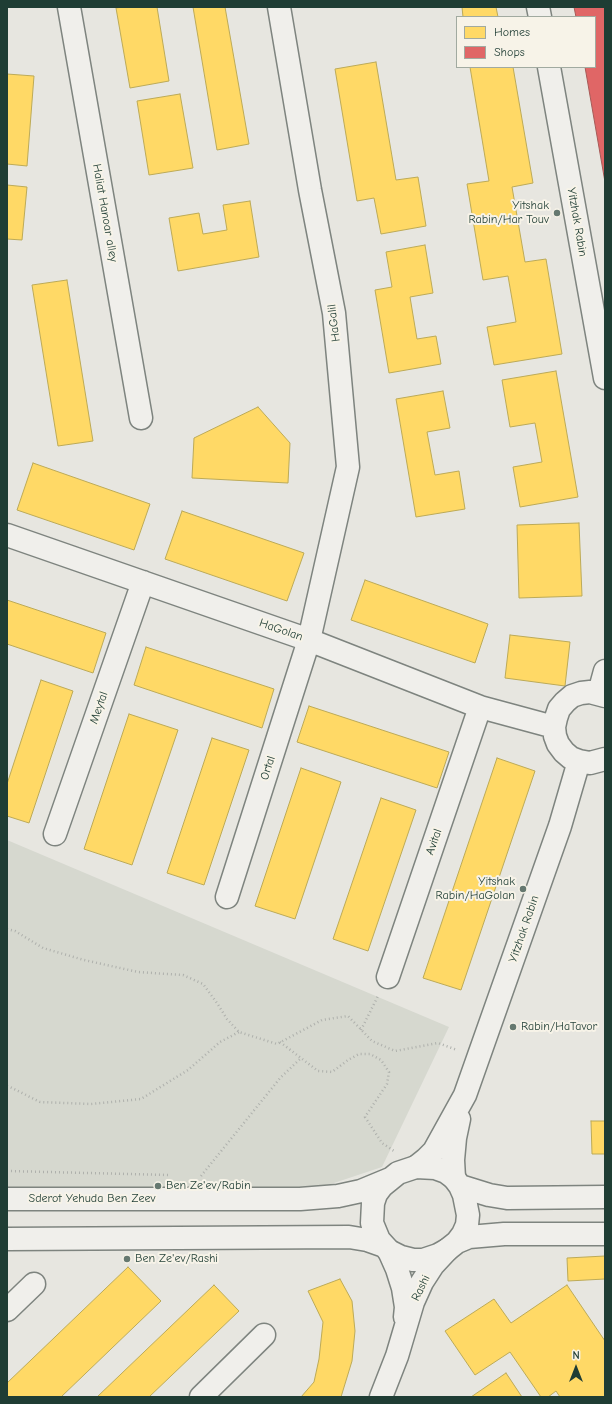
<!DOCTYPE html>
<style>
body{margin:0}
#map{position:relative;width:612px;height:1404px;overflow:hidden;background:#e7e6e0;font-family:"Comic Neue",sans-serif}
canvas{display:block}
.frame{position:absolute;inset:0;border:8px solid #1f3d34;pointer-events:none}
.legend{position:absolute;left:456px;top:16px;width:140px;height:52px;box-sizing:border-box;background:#f7f3e8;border:1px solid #a1aaa0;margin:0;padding:5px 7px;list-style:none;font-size:12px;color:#1f3d34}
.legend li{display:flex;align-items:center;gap:8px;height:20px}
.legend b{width:20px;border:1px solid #a1aaa0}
.north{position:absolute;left:556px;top:1348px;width:40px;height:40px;-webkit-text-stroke:3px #f7f3e8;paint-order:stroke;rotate:0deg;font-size:11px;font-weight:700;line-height:16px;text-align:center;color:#1f3d34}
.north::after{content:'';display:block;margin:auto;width:14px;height:18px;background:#1f3d34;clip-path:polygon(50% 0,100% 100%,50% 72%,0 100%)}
</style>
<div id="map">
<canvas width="612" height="1404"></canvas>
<div class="frame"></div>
<ul class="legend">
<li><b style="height:11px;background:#ffd966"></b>Homes</li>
<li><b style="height:11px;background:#e06666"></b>Shops</li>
</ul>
<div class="north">N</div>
</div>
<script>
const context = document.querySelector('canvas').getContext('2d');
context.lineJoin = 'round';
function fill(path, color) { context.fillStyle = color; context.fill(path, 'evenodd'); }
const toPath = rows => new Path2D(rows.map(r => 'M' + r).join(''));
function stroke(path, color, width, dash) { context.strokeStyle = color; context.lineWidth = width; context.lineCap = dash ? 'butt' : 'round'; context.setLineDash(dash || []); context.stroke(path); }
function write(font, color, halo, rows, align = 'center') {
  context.font = font + ' "Comic Neue",sans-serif'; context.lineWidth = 4; context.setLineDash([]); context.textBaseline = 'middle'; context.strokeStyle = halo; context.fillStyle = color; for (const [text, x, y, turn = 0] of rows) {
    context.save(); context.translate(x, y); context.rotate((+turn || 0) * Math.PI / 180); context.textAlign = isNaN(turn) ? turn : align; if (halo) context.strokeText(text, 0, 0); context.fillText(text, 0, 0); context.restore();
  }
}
const green = toPath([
 [7,840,449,1027,382,1167,310,1191,7,1188]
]);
const homes = toPath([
 [122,7,157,7,169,81,130,88,116,8,122,7],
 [193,7,225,7,249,144,217,150,193,7],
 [462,7,496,7,498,17,463,17,462,7],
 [376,62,396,180,418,177,426,226,381,234,374,198,357,201,335,69,376,62],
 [470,67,513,67,533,183,512,187,525,262,546,259,562,354,494,365,487,327,516,322,508,276,483,280,467,184,489,181,470,67],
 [7,74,34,76,27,166,7,164,7,74],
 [180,94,193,168,149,175,137,101,180,94],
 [7,185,27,187,22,240,7,239,7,185],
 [250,201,259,257,178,271,169,218,199,213,203,234,227,230,223,205,250,201],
 [425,245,433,293,410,297,417,339,436,336,441,364,389,373,375,290,392,287,386,252,425,245],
 [67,280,93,441,58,446,32,285,67,280],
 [556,371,578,497,520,507,513,467,542,462,535,423,510,427,502,380,556,371],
 [443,391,450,428,427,432,435,475,459,471,465,509,416,517,396,399,443,391],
 [258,407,290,443,288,483,192,478,194,438,258,407],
 [33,463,150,504,134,550,17,510,33,463],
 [182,511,304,553,287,601,165,559,182,511],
 [579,523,582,596,519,598,517,525,579,523],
 [365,580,488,624,475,663,351,620,365,580],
 [7,600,106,633,93,673,7,644,7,600],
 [510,635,570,642,565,686,505,678,510,635],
 [146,647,274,689,262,728,134,685,146,647],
 [41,680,73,691,29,823,7,816,7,784,41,680],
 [309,706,449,752,437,788,297,742,309,706],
 [129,714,178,730,132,865,84,849,129,714],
 [212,738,249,750,204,885,167,873,212,738],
 [497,758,535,771,461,990,423,978,497,758],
 [301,768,341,782,295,919,255,906,301,768],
 [381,798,416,810,368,951,333,939,381,798],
 [591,1121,605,1121,605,1154,592,1154,591,1121],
 [605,1256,605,1279,568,1281,567,1258,605,1256],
 [128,1267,161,1301,61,1397,7,1397,7,1383,128,1267],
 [340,1279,352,1301,355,1331,352,1361,341,1397,301,1397,314,1382,319,1359,323,1322,308,1291,340,1279],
 [214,1285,239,1311,149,1397,97,1397,214,1285],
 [567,1285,605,1341,605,1397,560,1397,556,1391,548,1397,541,1397,510,1352,475,1375,445,1331,494,1299,511,1323,567,1285],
 [506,1373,522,1397,471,1397,506,1373]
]);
const shops = toPath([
 [574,7,605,7,605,182,585,67,595,67,595,17,576,17,574,7]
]);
const path = toPath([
 [7,929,15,931,43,948,84,960,138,972,183,975,203,984,217,1003,227,1019,239,1032,277,1044,322,1020,348,1016,372,1041,395,1051,438,1043,457,1050],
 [361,1030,378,996],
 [280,1042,318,1071,332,1072,348,1060,359,1054,370,1054,381,1060,389,1072,387,1084,365,1117,382,1143,394,1151],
 [7,1086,10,1087,40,1102,91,1104,141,1099,188,1070,220,1042,239,1032],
 [7,1171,169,1175],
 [201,1176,281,1077,301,1058]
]);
const minor = toPath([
 [69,7,141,418],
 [538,7,540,17],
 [549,67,605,378],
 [7,535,309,640,480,707,554,727],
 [599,693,605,671],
 [605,696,590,692,581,693,572,696,565,702,559,709,556,718,554,727,555,736,558,744,564,752,571,758,579,761,590,763,605,759],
 [55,834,143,582],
 [227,897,309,640,348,467,334,313,310,190,279,7],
 [388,977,480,707],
 [416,1167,426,1159,434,1151,465,1095,560,826,579,761],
 [454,1178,453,1160,455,1138,459,1119],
 [389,1251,397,1269,403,1288,406,1307,405,1317],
 [7,1310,34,1284],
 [201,1397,264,1335],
 [381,1397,397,1356,413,1302,422,1282,433,1265,447,1250]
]);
const major = toPath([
 [416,1167,435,1168,446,1172,454,1178,460,1186,464,1195,468,1215,467,1225,463,1234,457,1242,447,1250,438,1255,423,1260,413,1260,401,1257,389,1251,379,1240,372,1223,373,1203,376,1194,382,1186,398,1173,416,1167],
 [460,1186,489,1195,507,1198,605,1197],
 [7,1199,300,1199,338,1196,361,1191,390,1179],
 [7,1239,349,1237,367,1240,384,1246],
 [457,1242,469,1237,504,1234,605,1234]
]);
const markers = [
 [557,213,4,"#657870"],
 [523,889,4,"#657870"],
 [513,1027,4,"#657870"],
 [158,1186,4,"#657870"],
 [127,1259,4,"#657870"]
];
const poiNames = [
 ["Yitshak",549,206,"right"],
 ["Rabin/Har Touv",549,220,"right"],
 ["Yitshak",515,882,"right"],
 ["Rabin/HaGolan",515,896,"right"],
 ["Rabin/HaTavor",521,1027],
 ["Ben Ze'ev/Rabin",166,1186],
 ["Ben Ze'ev/Rashi",135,1259]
];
const streetNames = [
 ["Haliat Hanoar alley",105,213,80],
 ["Yitzhak Rabin",577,222,80],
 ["HaGalil",334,323,-97],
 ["HaGolan",281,630,19],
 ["Meytal",99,708,-71],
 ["Ortal",268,768,-72],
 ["Avital",434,842,-71],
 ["Yitzhak Rabin",524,929,-71],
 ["Sderot Yehuda Ben Zeev",92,1199],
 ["Rashi",421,1288,-64]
];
fill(green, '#d6d8cf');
fill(homes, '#ffd966');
stroke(homes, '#bcaa57', 1);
fill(shops, '#e06666');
stroke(shops, '#a65a57', 1);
stroke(minor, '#7e847f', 25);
stroke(major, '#7e847f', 25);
stroke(path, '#aeb0ac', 2.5, [1, 3]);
stroke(minor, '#f0efeb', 22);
stroke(major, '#f0efeb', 22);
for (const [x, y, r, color] of markers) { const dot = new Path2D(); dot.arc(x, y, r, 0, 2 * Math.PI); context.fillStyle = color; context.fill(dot); stroke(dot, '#f7f3e8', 1.5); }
write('12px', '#1f3d34', '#f7f3e8', poiNames, 'left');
write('12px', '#1f3d34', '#f7f3e8', streetNames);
</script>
